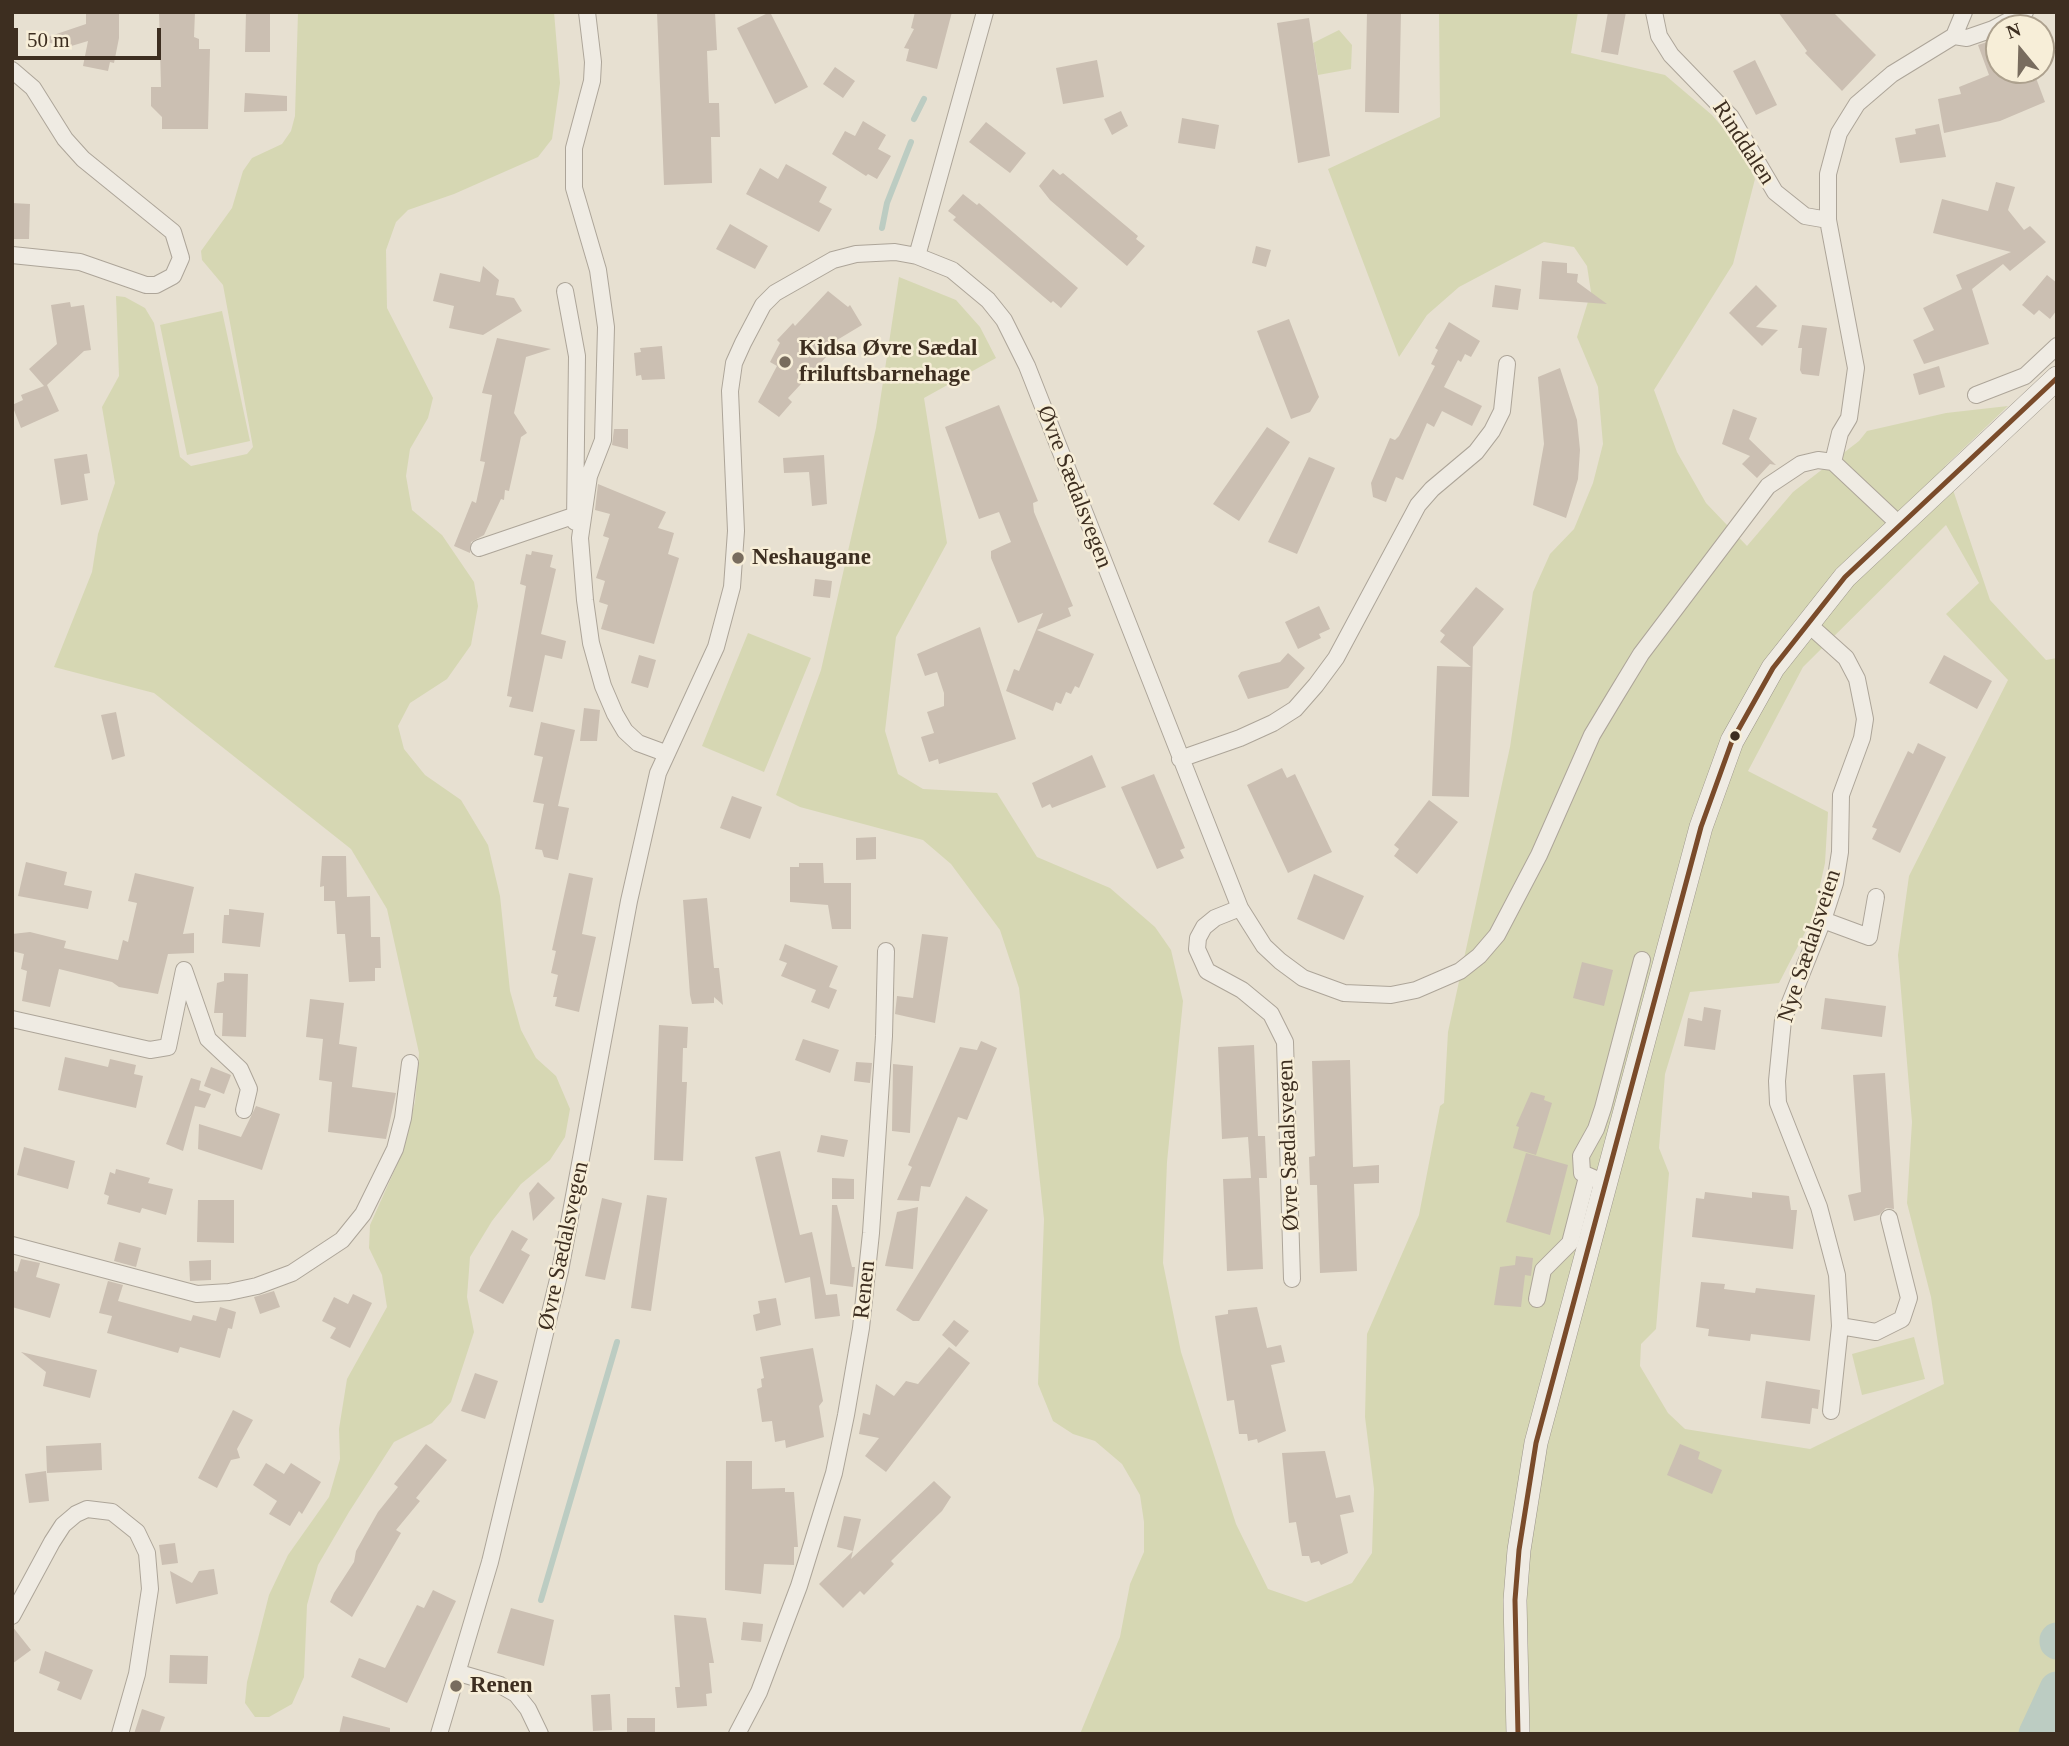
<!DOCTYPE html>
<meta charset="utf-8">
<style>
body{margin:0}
#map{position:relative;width:2069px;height:1746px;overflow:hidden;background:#e7e0d1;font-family:"Times New Roman",serif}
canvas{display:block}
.frame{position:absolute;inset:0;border:14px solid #3d2e20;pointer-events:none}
.north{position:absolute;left:1985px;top:14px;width:70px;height:70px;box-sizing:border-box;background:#f7eed8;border:2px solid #ada18e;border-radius:50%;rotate:341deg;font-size:19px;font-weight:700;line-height:28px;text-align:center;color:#3d2e20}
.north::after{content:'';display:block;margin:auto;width:24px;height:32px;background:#786c5e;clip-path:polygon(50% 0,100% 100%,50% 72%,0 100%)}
.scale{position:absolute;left:14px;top:28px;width:147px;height:32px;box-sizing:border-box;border:4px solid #3d2e20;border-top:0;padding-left:9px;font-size:21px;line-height:24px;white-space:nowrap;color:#3d2e20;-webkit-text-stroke:5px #f7eed8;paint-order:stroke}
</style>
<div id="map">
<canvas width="2069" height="1746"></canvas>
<div class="frame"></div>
<div class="north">N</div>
<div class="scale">50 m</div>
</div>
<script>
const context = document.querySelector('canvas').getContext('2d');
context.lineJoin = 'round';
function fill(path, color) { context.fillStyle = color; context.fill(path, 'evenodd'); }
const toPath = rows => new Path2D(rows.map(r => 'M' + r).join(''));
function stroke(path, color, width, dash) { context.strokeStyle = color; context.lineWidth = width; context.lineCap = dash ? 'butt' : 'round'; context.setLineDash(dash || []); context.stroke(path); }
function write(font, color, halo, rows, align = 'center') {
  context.font = font + ' "Times New Roman",serif'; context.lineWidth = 5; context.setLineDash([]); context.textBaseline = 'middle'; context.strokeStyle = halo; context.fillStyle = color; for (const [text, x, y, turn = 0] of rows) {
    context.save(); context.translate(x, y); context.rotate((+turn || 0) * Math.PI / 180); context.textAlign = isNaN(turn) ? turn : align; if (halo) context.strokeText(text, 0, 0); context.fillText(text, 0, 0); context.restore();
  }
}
const green = toPath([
 [298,12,554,12,560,83,552,139,538,157,454,194,408,210,396,222,386,250,387,308,433,398,428,418,410,449,406,476,412,510,442,535,474,582,478,606,471,645,447,679,410,703,398,726,404,749,425,775,461,800,488,845,500,896,510,991,521,1030,536,1058,556,1076,570,1109,565,1137,550,1160,521,1184,492,1221,470,1257,467,1297,474,1332,451,1402,432,1423,394,1442,349,1512,318,1565,307,1605,304,1677,292,1704,269,1717,255,1717,245,1703,247,1682,269,1595,288,1555,329,1497,340,1459,339,1429,347,1379,387,1307,382,1275,369,1248,370,1225,396,1167,415,1102,419,1053,387,909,351,849,154,693,54,667,92,572,98,534,115,483,102,407,119,376,116,296,125,297,145,308,154,323,180,457,191,466,247,454,253,447,223,285,202,260,201,251,232,208,243,171,252,158,282,144,291,131,295,116],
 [1439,12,1578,12,1571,53,1665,75,1712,115,1742,150,1755,179,1733,264,1654,390,1677,452,1706,503,1747,546,1793,492,1859,441,1867,431,1946,413,2008,406,1945,466,1990,600,2046,660,2057,658,2057,1734,1080,1734,1120,1637,1130,1584,1144,1552,1144,1522,1140,1495,1122,1464,1095,1441,1073,1434,1053,1421,1038,1384,1044,1219,1019,988,1000,930,951,864,923,840,800,807,776,795,821,670,876,428,899,277,956,300,980,327,996,358,924,398,947,543,896,637,885,731,898,774,923,789,997,793,1037,857,1110,888,1155,927,1171,950,1183,1001,1167,1162,1163,1263,1181,1352,1236,1524,1268,1589,1306,1602,1352,1583,1372,1553,1374,1489,1365,1417,1367,1334,1419,1215,1440,1106,1444,1103,1448,1032,1510,747,1533,592,1550,554,1574,529,1593,483,1603,444,1598,387,1577,337,1591,292,1587,266,1574,247,1544,242,1459,287,1427,315,1399,357,1328,169,1440,117],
 [1946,525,1979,583,1946,614,2008,680,1909,876,1898,955,1912,1122,1907,1203,1931,1297,1944,1384,1810,1449,1685,1429,1668,1413,1640,1366,1641,1344,1656,1329,1669,1173,1659,1148,1665,1074,1690,992,1779,983,1813,917,1825,863,1828,812,1748,771,1803,667],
 [1339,30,1352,45,1351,69,1318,75,1313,43],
 [222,311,250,441,187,455,160,325],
 [748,633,811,658,764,772,702,746],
 [1914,1337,1925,1379,1862,1395,1852,1354]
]);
const stream = toPath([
 [914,119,924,99],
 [882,228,887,203,911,142],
 [541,1600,617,1342]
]);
const river = toPath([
 [2057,1640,2057,1642],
 [2036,1734,2057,1689]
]);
const building = toPath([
 [86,12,119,12,119,38,114,63,110,62,108,71,83,66,88,41,68,47,67,44,33,42,86,24],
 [159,12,195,12,194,37,199,39,199,49,210,49,208,129,162,129,162,117,151,106,151,87,161,87],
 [246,12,270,12,270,52,245,52],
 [657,12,715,12,717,50,707,51,709,103,719,103,720,137,711,137,712,183,664,185],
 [770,12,808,87,775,104,737,28],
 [915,12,952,12,937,69,906,61,909,49,904,48,914,29,911,28],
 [1367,12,1401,12,1399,113,1365,112],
 [1608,12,1626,12,1618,55,1601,52],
 [1778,12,1833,12,1876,55,1842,91,1805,53,1807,51],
 [1309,18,1330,156,1298,163,1277,23],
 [1999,38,1999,70,2033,70,2045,102,2000,121,1944,133,1938,99,1961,94,1959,87,1989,75,1978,45],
 [1097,60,1104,97,1063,104,1056,68],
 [1755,60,1777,105,1756,115,1733,71],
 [835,67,855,81,843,98,823,84],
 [245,93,287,96,287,111,244,112],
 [1121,111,1128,126,1112,135,1104,119],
 [1182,118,1219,125,1215,149,1178,143],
 [863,121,886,135,878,149,891,156,877,179,868,174,866,176,832,154,845,131,855,136],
 [986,122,1026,153,1010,173,969,142],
 [1939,124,1946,157,1900,163,1895,138,1916,134,1915,129],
 [786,164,827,187,819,202,832,209,819,232,746,194,760,168,778,179],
 [1053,169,1060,175,1063,173,1138,236,1136,239,1145,246,1127,266,1050,200,1039,186],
 [1996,182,2015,187,2008,210,2024,230,2030,226,2046,242,2010,271,2003,264,1972,289,1989,344,1924,364,1913,340,1934,330,1923,308,1962,289,1956,275,2011,252,1933,233,1942,199,1988,211],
 [963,194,977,205,979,203,1078,288,1061,308,1053,301,1051,303,953,220,956,217,948,211],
 [12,203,30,204,29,239,12,239],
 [730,224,768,246,755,269,716,249],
 [1256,246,1271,250,1266,267,1252,263],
 [1542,261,1567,263,1567,273,1578,274,1577,282,1607,304,1539,299],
 [483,266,499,280,496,295,514,298,522,311,483,335,449,328,454,306,433,301,440,273,480,282],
 [2047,275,2057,283,2057,310,2050,319,2039,310,2034,315,2022,305],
 [1495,285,1521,289,1518,310,1492,307],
 [1756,285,1777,306,1756,327,1778,330,1762,346,1729,313],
 [828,291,848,307,850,305,862,325,837,340,838,344,788,398,792,402,779,417,758,402,777,366,770,362,780,343,777,340,793,323,795,326],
 [70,302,71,307,84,305,91,350,84,351,47,385,59,411,21,428,12,405,23,400,21,395,44,386,29,369,57,344,51,305],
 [1289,319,1319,397,1310,412,1291,419,1257,331],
 [1449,322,1480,341,1471,357,1465,354,1461,362,1458,360,1444,387,1482,406,1472,426,1442,411,1434,427,1427,423,1403,480,1396,477,1386,502,1373,497,1371,483,1390,438,1395,440,1399,436,1435,366,1431,364,1438,350,1435,348],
 [1802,325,1827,328,1819,376,1802,374,1800,370,1802,348,1798,348],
 [497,338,551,349,526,357,514,413,527,433,521,437,509,491,505,490,504,500,501,499,484,535,471,542,470,553,454,546,472,501,476,503,485,462,480,461,492,395,482,393],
 [662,346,665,379,642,380,641,375,636,376,634,353,641,352,640,348],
 [1939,366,1945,387,1919,395,1913,374],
 [1560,368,1577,420,1580,450,1578,479,1566,518,1533,505,1544,444,1538,377],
 [999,405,1038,501,1033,503,1034,512,1073,606,1068,608,1071,616,1037,630,1094,654,1079,688,1075,686,1071,694,1066,692,1061,704,1056,702,1053,711,1006,691,1014,669,1019,671,1043,613,1018,623,991,558,991,551,1011,542,999,512,979,519,945,427],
 [1733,409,1757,418,1749,439,1776,465,1770,464,1757,478,1742,464,1750,456,1722,444],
 [1267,427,1290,442,1239,521,1213,504],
 [614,429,628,429,628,449,612,445],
 [87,454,90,473,84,474,88,500,61,505,54,459],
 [824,455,827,504,812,506,809,472,784,473,783,458],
 [1309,457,1335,468,1297,554,1268,542],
 [598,484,666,512,658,528,674,533,668,554,679,558,654,644,601,629,608,605,599,602,605,581,596,578,609,538,603,536,610,514,595,510],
 [532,551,553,555,550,567,556,569,541,634,566,641,562,659,545,655,533,712,509,707,512,697,507,696,526,586,520,584,526,554,531,555],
 [815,579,832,581,830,598,813,596],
 [1476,587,1504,609,1473,647,1469,797,1432,796,1437,666,1471,667,1440,642,1445,635,1440,631],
 [1319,606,1330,629,1319,634,1321,638,1298,649,1285,622],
 [980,627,1016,739,939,764,938,759,929,762,921,737,934,733,927,712,944,706,944,693,937,672,925,676,917,654],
 [1288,653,1305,668,1288,688,1248,699,1238,676,1241,672,1280,662],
 [639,655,656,660,648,688,631,683],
 [1944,655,1992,681,1977,709,1929,683],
 [584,708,600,710,597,741,580,741],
 [116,712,125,756,112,760,101,715],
 [541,722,575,730,558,806,569,808,558,860,544,857,542,850,535,849,544,804,533,802,543,757,534,755],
 [1918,743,1946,757,1900,853,1872,839,1877,829,1872,827,1908,751,1913,754],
 [1092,755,1106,787,1052,808,1050,804,1042,808,1032,783],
 [1282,768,1287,778,1295,774,1332,852,1288,873,1247,785],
 [1154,774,1185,848,1180,850,1184,858,1157,869,1121,787],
 [732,796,762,807,750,839,720,828],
 [1429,800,1458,822,1417,874,1394,856,1399,849,1394,845],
 [876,837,876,859,856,860,856,838],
 [322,856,346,856,347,897,370,896,371,937,380,937,381,968,375,968,375,981,349,982,345,934,337,934,335,901,324,901,324,886,320,887],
 [26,862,67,872,64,885,92,891,88,909,18,896],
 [799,863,823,863,824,883,851,883,851,929,832,929,828,905,790,902,790,867,799,867],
 [135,873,194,887,183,934,194,933,194,953,168,954,158,994,119,987,112,982,59,969,50,1007,22,1001,27,971,21,969,24,954,12,951,12,934,30,932,66,941,64,948,118,960,123,940,128,942,137,903,128,901],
 [569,873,593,878,582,934,596,937,579,1012,555,1006,557,997,553,997,558,975,551,973,556,951,552,950],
 [1314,874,1364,896,1344,940,1297,919],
 [707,898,714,968,719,968,723,1005,714,997,714,1003,692,1004,690,995,683,900],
 [229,909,264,913,260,947,222,943,224,915,229,915],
 [922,934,948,937,935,1023,895,1014,897,996,913,998],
 [785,944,838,966,829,987,837,990,829,1009,811,1002,816,990,781,976,787,963,779,960],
 [1582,962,1613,970,1604,1006,1573,998],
 [224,973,248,974,246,1037,222,1036,223,1013,214,1013,217,983,224,981],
 [1825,998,1886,1006,1882,1037,1821,1029],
 [310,999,344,1003,339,1044,357,1047,352,1087,396,1093,386,1139,328,1132,332,1082,319,1080,323,1039,306,1037],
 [1704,1007,1721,1010,1715,1050,1684,1046,1688,1018,1702,1021],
 [659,1025,688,1027,687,1048,683,1048,682,1082,687,1082,683,1161,654,1160],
 [803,1039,839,1050,830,1073,795,1060],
 [981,1041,997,1048,967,1120,958,1117,930,1187,921,1186,919,1201,897,1200,912,1167,908,1165,960,1047,977,1050],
 [1254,1045,1258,1136,1265,1136,1267,1178,1259,1178,1263,1269,1227,1271,1223,1179,1251,1178,1248,1137,1222,1139,1218,1047],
 [65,1057,108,1067,110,1059,136,1065,134,1074,143,1076,136,1108,58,1090],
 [1350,1060,1353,1167,1379,1165,1379,1183,1354,1184,1357,1271,1320,1273,1317,1185,1310,1185,1309,1157,1315,1156,1312,1061],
 [856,1062,872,1063,870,1083,854,1081],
 [893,1064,913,1066,910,1133,892,1131],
 [211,1067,231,1075,224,1094,204,1086],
 [1885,1073,1894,1209,1886,1208,1879,1215,1854,1221,1848,1195,1861,1192,1853,1075],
 [191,1078,201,1081,199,1090,211,1094,205,1108,195,1106,183,1151,166,1144],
 [1531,1092,1545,1096,1544,1100,1552,1103,1536,1155,1513,1148,1519,1127,1516,1126],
 [256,1106,280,1114,262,1170,198,1149,199,1124,241,1137],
 [821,1135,848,1140,844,1157,817,1152],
 [24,1147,75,1161,68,1189,17,1175],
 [780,1151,800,1235,812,1232,826,1295,837,1294,840,1316,815,1319,810,1277,785,1283,755,1157],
 [1526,1153,1568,1165,1550,1235,1506,1222],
 [116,1169,150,1178,148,1183,173,1189,166,1215,142,1208,140,1213,107,1204,109,1196,104,1194,110,1172,115,1174],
 [832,1178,854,1179,854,1199,832,1199],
 [538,1182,555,1198,533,1221,529,1193],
 [1705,1192,1752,1198,1752,1192,1789,1196,1791,1210,1797,1210,1793,1249,1692,1237,1696,1198,1704,1199],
 [647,1195,667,1198,651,1311,631,1308],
 [966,1196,988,1210,919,1321,913,1321,896,1310],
 [602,1198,622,1203,605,1280,585,1276],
 [198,1200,234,1200,234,1243,197,1242],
 [832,1205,837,1205,852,1267,855,1267,853,1287,830,1284],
 [918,1207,913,1269,885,1266,897,1212],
 [512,1230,528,1239,521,1250,530,1255,503,1304,479,1291],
 [119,1242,141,1248,136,1267,114,1261],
 [1516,1256,1533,1258,1531,1276,1525,1275,1521,1307,1494,1305,1500,1267,1515,1265],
 [21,1259,40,1263,36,1277,60,1284,50,1318,12,1307,12,1270,17,1272],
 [211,1260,211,1280,190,1281,189,1261],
 [108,1281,123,1285,118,1301,191,1321,193,1315,216,1321,220,1307,236,1312,232,1329,228,1328,220,1358,180,1347,178,1353,107,1333,112,1316,99,1313],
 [1701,1282,1725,1284,1724,1289,1755,1293,1756,1288,1815,1295,1810,1341,1751,1334,1750,1341,1708,1336,1709,1329,1696,1327],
 [274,1291,280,1307,260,1314,254,1297],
 [353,1294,372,1303,350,1348,330,1338,336,1328,322,1321,334,1297,348,1304],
 [776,1298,781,1325,756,1331,753,1315,760,1313,758,1301],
 [1257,1307,1267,1348,1281,1345,1285,1362,1271,1365,1286,1431,1258,1443,1257,1439,1248,1441,1247,1434,1239,1434,1234,1400,1227,1401,1215,1316,1228,1314,1228,1310],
 [954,1320,969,1331,956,1347,942,1335],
 [949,1347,970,1363,886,1472,865,1456,879,1438,859,1434,863,1413,870,1415,876,1384,894,1396,906,1381,918,1384],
 [813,1348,823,1401,819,1406,824,1437,786,1448,785,1440,775,1442,772,1421,762,1422,757,1389,762,1387,761,1379,764,1378,760,1357],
 [21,1352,97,1370,90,1398,43,1386,46,1372],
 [475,1373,498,1381,485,1419,461,1411],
 [1766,1381,1820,1390,1818,1409,1812,1408,1810,1424,1761,1418],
 [233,1410,253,1420,237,1449,240,1458,231,1460,217,1488,198,1478],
 [101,1443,102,1470,47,1473,46,1446],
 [426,1444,447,1460,416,1498,420,1501,396,1530,401,1533,352,1617,330,1602,334,1593,354,1562,356,1551,378,1512,398,1487,394,1484],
 [1680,1444,1700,1452,1698,1459,1722,1470,1712,1494,1667,1475],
 [1325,1451,1336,1498,1350,1495,1354,1512,1340,1515,1348,1553,1321,1565,1319,1561,1311,1563,1309,1556,1302,1556,1296,1522,1289,1523,1282,1453],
 [726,1461,752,1461,752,1489,785,1488,785,1492,794,1492,798,1547,794,1547,794,1565,764,1564,761,1594,725,1590],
 [266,1463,284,1474,291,1463,321,1482,302,1514,299,1511,290,1526,269,1514,277,1501,253,1485],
 [46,1471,49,1501,29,1503,25,1474],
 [934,1481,951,1497,942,1511,891,1561,894,1564,864,1595,860,1591,843,1608,819,1584,853,1551,837,1547,844,1516,861,1519,851,1559],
 [175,1543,178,1563,162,1565,159,1545],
 [214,1569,218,1594,176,1604,170,1571,192,1583,199,1571],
 [433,1590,456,1601,407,1703,351,1677,359,1658,385,1668,417,1605,424,1608],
 [511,1608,554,1620,544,1666,497,1653],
 [674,1615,706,1618,714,1663,709,1663,712,1693,706,1694,707,1706,677,1708,675,1687,680,1687],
 [743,1622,763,1624,761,1642,741,1640],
 [12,1626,31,1650,12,1664],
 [45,1651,93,1670,81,1700,57,1690,60,1682,39,1673],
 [170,1655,208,1656,207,1684,169,1683],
 [610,1694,612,1730,593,1731,591,1695],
 [142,1709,165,1717,159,1734,134,1734],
 [343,1716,390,1728,390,1734,339,1734],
 [627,1718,655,1718,655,1734,627,1734]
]);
const street = toPath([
 [587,12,593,62,592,81,574,148,574,188,598,270,606,327,603,440,589,476,580,538,585,600,591,643,603,686,615,714,625,731,638,743,665,753],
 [1654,12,1659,36,1671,55,1731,117,1775,192,1805,216,1828,220],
 [1954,36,1967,38,1993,29,2025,12],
 [12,70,33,88,65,139,83,159,173,232,181,258,173,276,156,285,146,285,80,262,12,255],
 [917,256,985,12],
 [565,291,577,356,575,522],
 [1976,395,2025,376,2057,346],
 [1833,462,1840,433,1849,418,1856,368,1828,220,1828,174,1839,133,1857,104,1892,74,1954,36,1964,12],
 [479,548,573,516],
 [1807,623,1846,658,1857,679,1865,719,1862,738,1841,795,1840,852,1835,883,1823,920,1783,1020,1777,1081,1778,1103,1819,1207,1837,1275,1840,1326,1831,1411],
 [1180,759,1240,738,1273,723,1295,709,1316,685,1336,658,1418,505,1432,489,1476,452,1492,431,1502,411,1507,364],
 [1240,908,1215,918,1204,927,1198,938,1197,949,1207,971,1242,990,1271,1014,1285,1042,1292,1279],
 [1823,920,1869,937,1876,897],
 [12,1019,150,1050,168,1047,184,970,208,1039,240,1069,249,1089,244,1110],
 [1605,1183,1582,1173,1581,1156,1596,1129,1603,1108,1642,960],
 [12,1245,197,1294,229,1292,257,1286,292,1273,342,1240,363,1214,395,1149,403,1118,410,1063],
 [1537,1299,1543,1270,1570,1243,1587,1177],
 [1840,1326,1876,1332,1902,1319,1909,1298,1889,1218],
 [12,1616,52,1542,63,1525,76,1514,87,1509,112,1512,137,1532,147,1553,150,1589,137,1674,120,1734],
 [459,1673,500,1685,516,1694,528,1709,540,1734],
 [439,1734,490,1562,560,1271,629,901,658,773,716,647,732,587,736,531,730,391,734,363,743,343,763,305,775,293,833,260,856,254,895,252,917,256,952,270,988,300,1004,320,1027,366,1240,908,1264,946,1280,961,1303,978,1344,993,1391,995,1416,990,1460,971,1479,956,1497,935,1539,855,1592,735,1613,700,1641,654,1768,486,1801,464,1818,460,1833,462,1899,524],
 [737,1734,759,1692,799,1586,834,1473,846,1415,861,1328,871,1233,884,1036,886,951]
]);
const secondary = toPath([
 [1518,1734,1515,1600,1519,1550,1536,1443,1701,827,1732,741,1773,668,1845,577,2057,378]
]);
const bus1 = toPath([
 [1518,1734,1515,1600,1519,1550,1536,1443,1701,827,1732,741,1773,668,1845,577,2057,378]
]);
const markers = [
 [785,362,7,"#786c5e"],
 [738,558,7,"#786c5e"],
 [1735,736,6,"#3d2e20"],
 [456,1686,7,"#786c5e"]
];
const streetNames = [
 ["Rinddalen",1743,143,57],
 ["Øvre Sædalsvegen",1074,487,69],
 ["Nye Sædalsveien",1810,946,-72],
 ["Øvre Sædalsvegen",1289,1145,-92],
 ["Øvre Sædalsvegen",564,1246,-78],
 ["Renen",865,1290,-84]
];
const poiNames = [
 ["Kidsa Øvre Sædal",799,349],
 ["friluftsbarnehage",799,375],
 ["Neshaugane",752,558],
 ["Renen",470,1686]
];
fill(green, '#d6d7b3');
stroke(stream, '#bcccc2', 6);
stroke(river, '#bcccc2', 35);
fill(building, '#cbbfb2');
stroke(street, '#ada599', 18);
stroke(secondary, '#9c958a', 24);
stroke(street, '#efebe3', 16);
stroke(secondary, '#efebe3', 23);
stroke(bus1, '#7a4b2a', 5);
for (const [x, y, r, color] of markers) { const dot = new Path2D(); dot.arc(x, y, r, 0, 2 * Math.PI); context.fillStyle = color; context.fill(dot); stroke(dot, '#f7eed8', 2.5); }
write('23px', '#3d2e20', '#f7eed8', streetNames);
write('bold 23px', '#3d2e20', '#f7eed8', poiNames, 'left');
</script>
